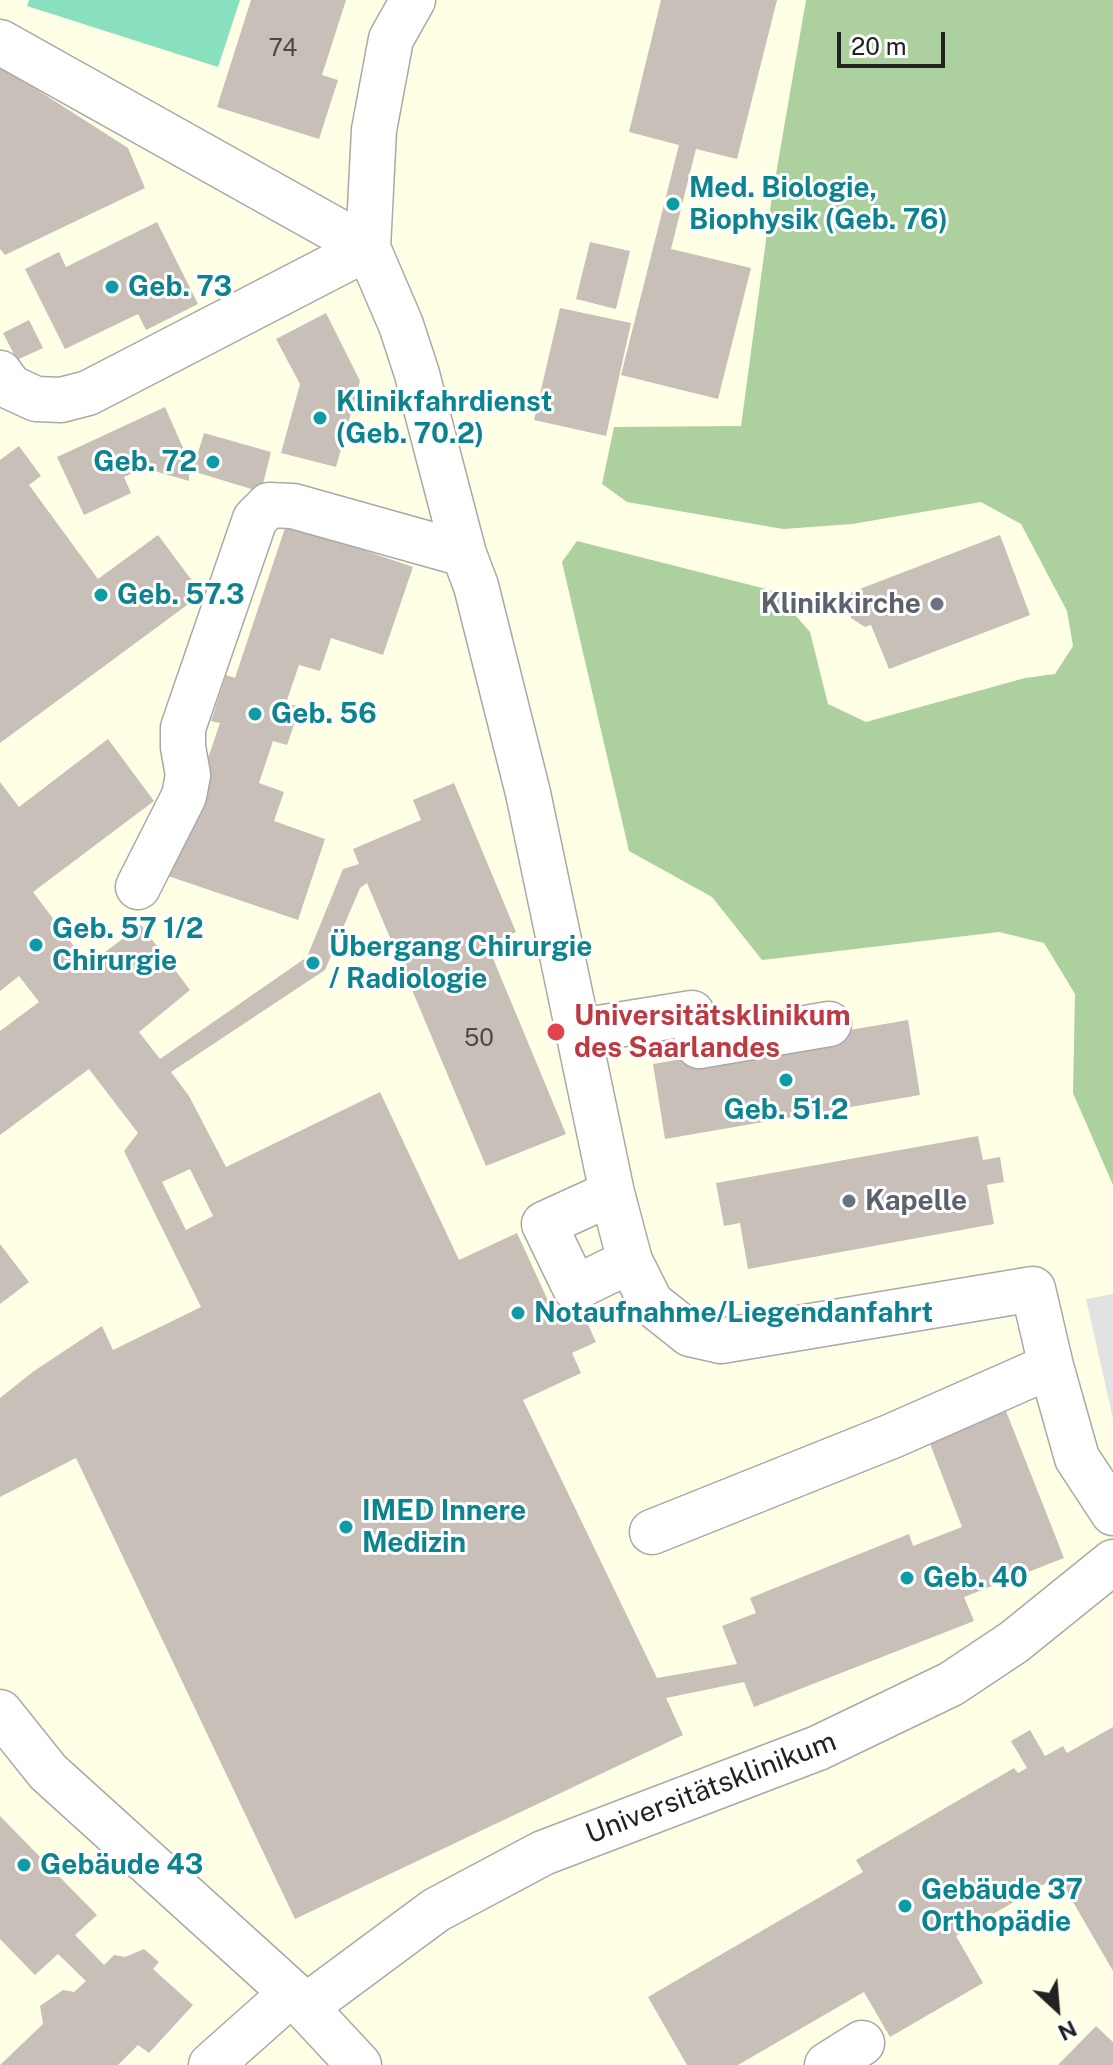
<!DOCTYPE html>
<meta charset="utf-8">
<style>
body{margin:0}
#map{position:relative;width:1113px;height:2065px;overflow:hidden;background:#f2efe9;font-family:"Public Sans",sans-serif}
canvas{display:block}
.north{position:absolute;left:1017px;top:1969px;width:80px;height:80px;-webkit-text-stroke:6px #fff;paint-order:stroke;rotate:154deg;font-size:22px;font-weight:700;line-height:32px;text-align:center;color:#222}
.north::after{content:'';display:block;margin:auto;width:28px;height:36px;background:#222;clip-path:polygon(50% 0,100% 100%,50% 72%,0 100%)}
.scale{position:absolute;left:837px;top:32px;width:108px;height:36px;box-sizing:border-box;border:4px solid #222;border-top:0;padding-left:10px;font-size:24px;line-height:28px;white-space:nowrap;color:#222;-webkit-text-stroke:6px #fff;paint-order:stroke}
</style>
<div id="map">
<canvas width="1113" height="2065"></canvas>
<div class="north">N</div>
<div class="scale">20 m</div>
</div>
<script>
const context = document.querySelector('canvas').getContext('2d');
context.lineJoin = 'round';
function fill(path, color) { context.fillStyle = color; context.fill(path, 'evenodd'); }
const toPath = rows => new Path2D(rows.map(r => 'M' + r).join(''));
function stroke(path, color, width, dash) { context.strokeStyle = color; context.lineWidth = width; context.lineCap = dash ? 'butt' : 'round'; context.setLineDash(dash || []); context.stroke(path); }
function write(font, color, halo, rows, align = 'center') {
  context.font = font + ' "Public Sans",sans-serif'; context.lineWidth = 6; context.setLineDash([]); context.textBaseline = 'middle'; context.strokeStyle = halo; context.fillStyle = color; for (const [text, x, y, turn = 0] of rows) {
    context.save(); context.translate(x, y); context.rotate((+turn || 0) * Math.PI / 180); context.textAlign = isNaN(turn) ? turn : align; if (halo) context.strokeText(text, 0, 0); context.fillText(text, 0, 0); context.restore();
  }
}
const education = toPath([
 [0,0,1113,0,1113,2065,0,2065]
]);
const forest = toPath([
 [806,0,1113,0,1113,1185,1073,1093,1075,994,1044,943,999,932,762,960,712,897,629,851,562,562,577,541,774,591,810,632,828,704,866,722,1025,678,1055,674,1073,646,1067,611,1021,524,981,502,852,524,783,529,627,502,602,484,614,427,741,426,771,203]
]);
const pitch = toPath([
 [29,0,240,0,218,67,27,6]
]);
const parking = toPath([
 [1113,1294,1113,1419,1086,1299]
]);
const building = toPath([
 [251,0,346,0,322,75,338,80,319,139,217,107],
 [661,0,777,0,737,159,696,149,671,249,751,268,718,399,621,375,679,145,629,132],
 [0,66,128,148,145,188,5,255,0,249],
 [157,222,198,304,146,330,138,314,65,349,25,269,59,252,66,267],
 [590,242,630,251,616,309,576,299],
 [560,308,631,323,606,436,534,420],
 [326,313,360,381,336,467,281,453,300,384,276,339],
 [29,320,43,348,17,360,3,333],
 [165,407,184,450,197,456,204,433,271,452,261,492,189,470,189,481,144,468,124,477,131,493,84,515,57,457],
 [19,446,41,476,29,485,98,579,158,535,202,594,0,743,0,460],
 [288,519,328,538,413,567,383,655,331,638,320,671,299,665,286,703,300,707,287,745,273,741,259,783,284,792,274,821,325,839,298,920,168,876,220,723,211,721,226,675,235,678],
 [1000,535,1030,615,889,669,871,625,865,627,851,618,848,600,852,592],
 [108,739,154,801,33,892,88,965,141,925,190,990,139,1032,160,1059,307,957,343,869,359,864,353,849,421,820,413,800,454,783,516,932,487,944,566,1134,486,1166,367,883,360,888,325,970,171,1072,189,1096,226,1167,380,1092,459,1260,517,1233,556,1318,580,1307,596,1342,572,1353,581,1373,523,1400,657,1678,737,1664,722,1626,756,1613,750,1598,909,1534,913,1546,962,1527,929,1441,1006,1411,1064,1558,964,1597,974,1621,754,1707,744,1682,666,1698,683,1735,295,1919,76,1458,0,1497,0,1398,34,1371,102,1326,113,1350,201,1307,124,1151,138,1133,89,1069,0,1135,0,1031,39,1002,19,976,0,991,0,782,19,807],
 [190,1169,213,1216,186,1230,162,1182],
 [908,1020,920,1095,665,1139,653,1064],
 [978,1136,983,1160,1000,1157,1004,1182,987,1185,994,1224,748,1269,740,1223,724,1226,716,1183],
 [0,1244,29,1282,0,1304],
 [1113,1727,1113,1971,1058,1876,956,1936,983,1983,890,2037,864,1992,738,2065,687,2065,648,1997,863,1872,856,1860,1014,1768,1018,1773,1027,1768,1011,1741,1030,1730,1045,1756,1063,1746,1067,1753],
 [0,1816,97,1915,75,1935,104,1965,114,1955,125,1957,144,1949,159,1962,153,1969,193,2005,149,2053,138,2045,118,2065,0,2065,43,2024,40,2006,63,1990,74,1992,86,1981,58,1954,35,1975,0,1939],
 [1096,2026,1113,2042,1113,2065,1058,2065]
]);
const minor = toPath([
 [413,0,391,39,374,130,368,248,401,325,417,374,464,554,476,586,528,793,612,1193,630,1261,651,1303,690,1334,721,1341,1033,1289,1051,1366,1077,1458,1113,1513],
 [0,42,368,248],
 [0,373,10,387,36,399,61,400,88,393,368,248],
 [138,887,184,796,188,775,183,747,183,728,255,519,269,505,293,506,464,554],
 [580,1031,692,1013,699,1046,829,1024],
 [612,1193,544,1224,575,1288,630,1261],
 [652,1532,892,1436,1051,1366],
 [0,1712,48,1772,292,1993,359,2065],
 [305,2007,436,1910,543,1853,818,1748,951,1684,1014,1642,1113,1562],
 [211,2065,292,1993],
 [827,2065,862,2043]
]);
const markers = [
 [673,204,8,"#0f9aa8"],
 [112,287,8,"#0f9aa8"],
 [320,418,8,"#0f9aa8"],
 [213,462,8,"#0f9aa8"],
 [101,595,8,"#0f9aa8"],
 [937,604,8,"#6b7280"],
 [255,714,8,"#0f9aa8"],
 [36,945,8,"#0f9aa8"],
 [313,963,8,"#0f9aa8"],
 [556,1032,10,"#e0444e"],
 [786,1080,8,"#0f9aa8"],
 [849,1201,8,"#6b7280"],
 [518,1313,8,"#0f9aa8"],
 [346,1527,8,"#0f9aa8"],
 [907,1578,8,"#0f9aa8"],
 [24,1865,8,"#0f9aa8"],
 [905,1906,8,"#0f9aa8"]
];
const numberNames = [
 ["74",283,49],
 ["50",479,1039]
];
const cultureNames = [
 ["Med. Biologie,",689,188],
 ["Biophysik (Geb. 76)",689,220],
 ["Geb. 73",128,287],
 ["Klinikfahrdienst",336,402],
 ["(Geb. 70.2)",336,434],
 ["Geb. 72",197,462,"right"],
 ["Geb. 57.3",117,595],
 ["Geb. 56",271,714],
 ["Geb. 57 1/2",52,929],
 ["Chirurgie",52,961],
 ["Übergang Chirurgie",329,947],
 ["/ Radiologie",329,979],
 ["Geb. 51.2",786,1110,"center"],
 ["Notaufnahme/Liegendanfahrt",534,1313],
 ["IMED Innere",362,1511],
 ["Medizin",362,1543],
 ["Geb. 40",923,1578],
 ["Gebäude 43",40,1865],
 ["Gebäude 37",921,1890],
 ["Orthopädie",921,1922]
];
const worshipNames = [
 ["Klinikkirche",921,604],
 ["Kapelle",865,1201,"left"]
];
const healthNames = [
 ["Universitätsklinikum",574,1016],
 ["des Saarlandes",574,1048]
];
const streetNames = [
 ["Universitätsklinikum",711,1788,-21]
];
fill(education, '#ffffe5');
fill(forest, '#add19e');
fill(pitch, '#88e0be');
fill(parking, '#e2e2e2');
fill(building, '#c7bfb8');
stroke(minor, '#a9a9a9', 47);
stroke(minor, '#fff', 44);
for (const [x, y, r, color] of markers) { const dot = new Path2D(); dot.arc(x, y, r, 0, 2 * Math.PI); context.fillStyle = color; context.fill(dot); stroke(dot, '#fff', 3); }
write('24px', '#4b4948', null, numberNames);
write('bold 28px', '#0d838f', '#fff', cultureNames, 'left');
write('bold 28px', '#5b616d', '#fff', worshipNames, 'right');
write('bold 28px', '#be3a42', '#fff', healthNames, 'left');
write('28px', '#222', '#fff', streetNames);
</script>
